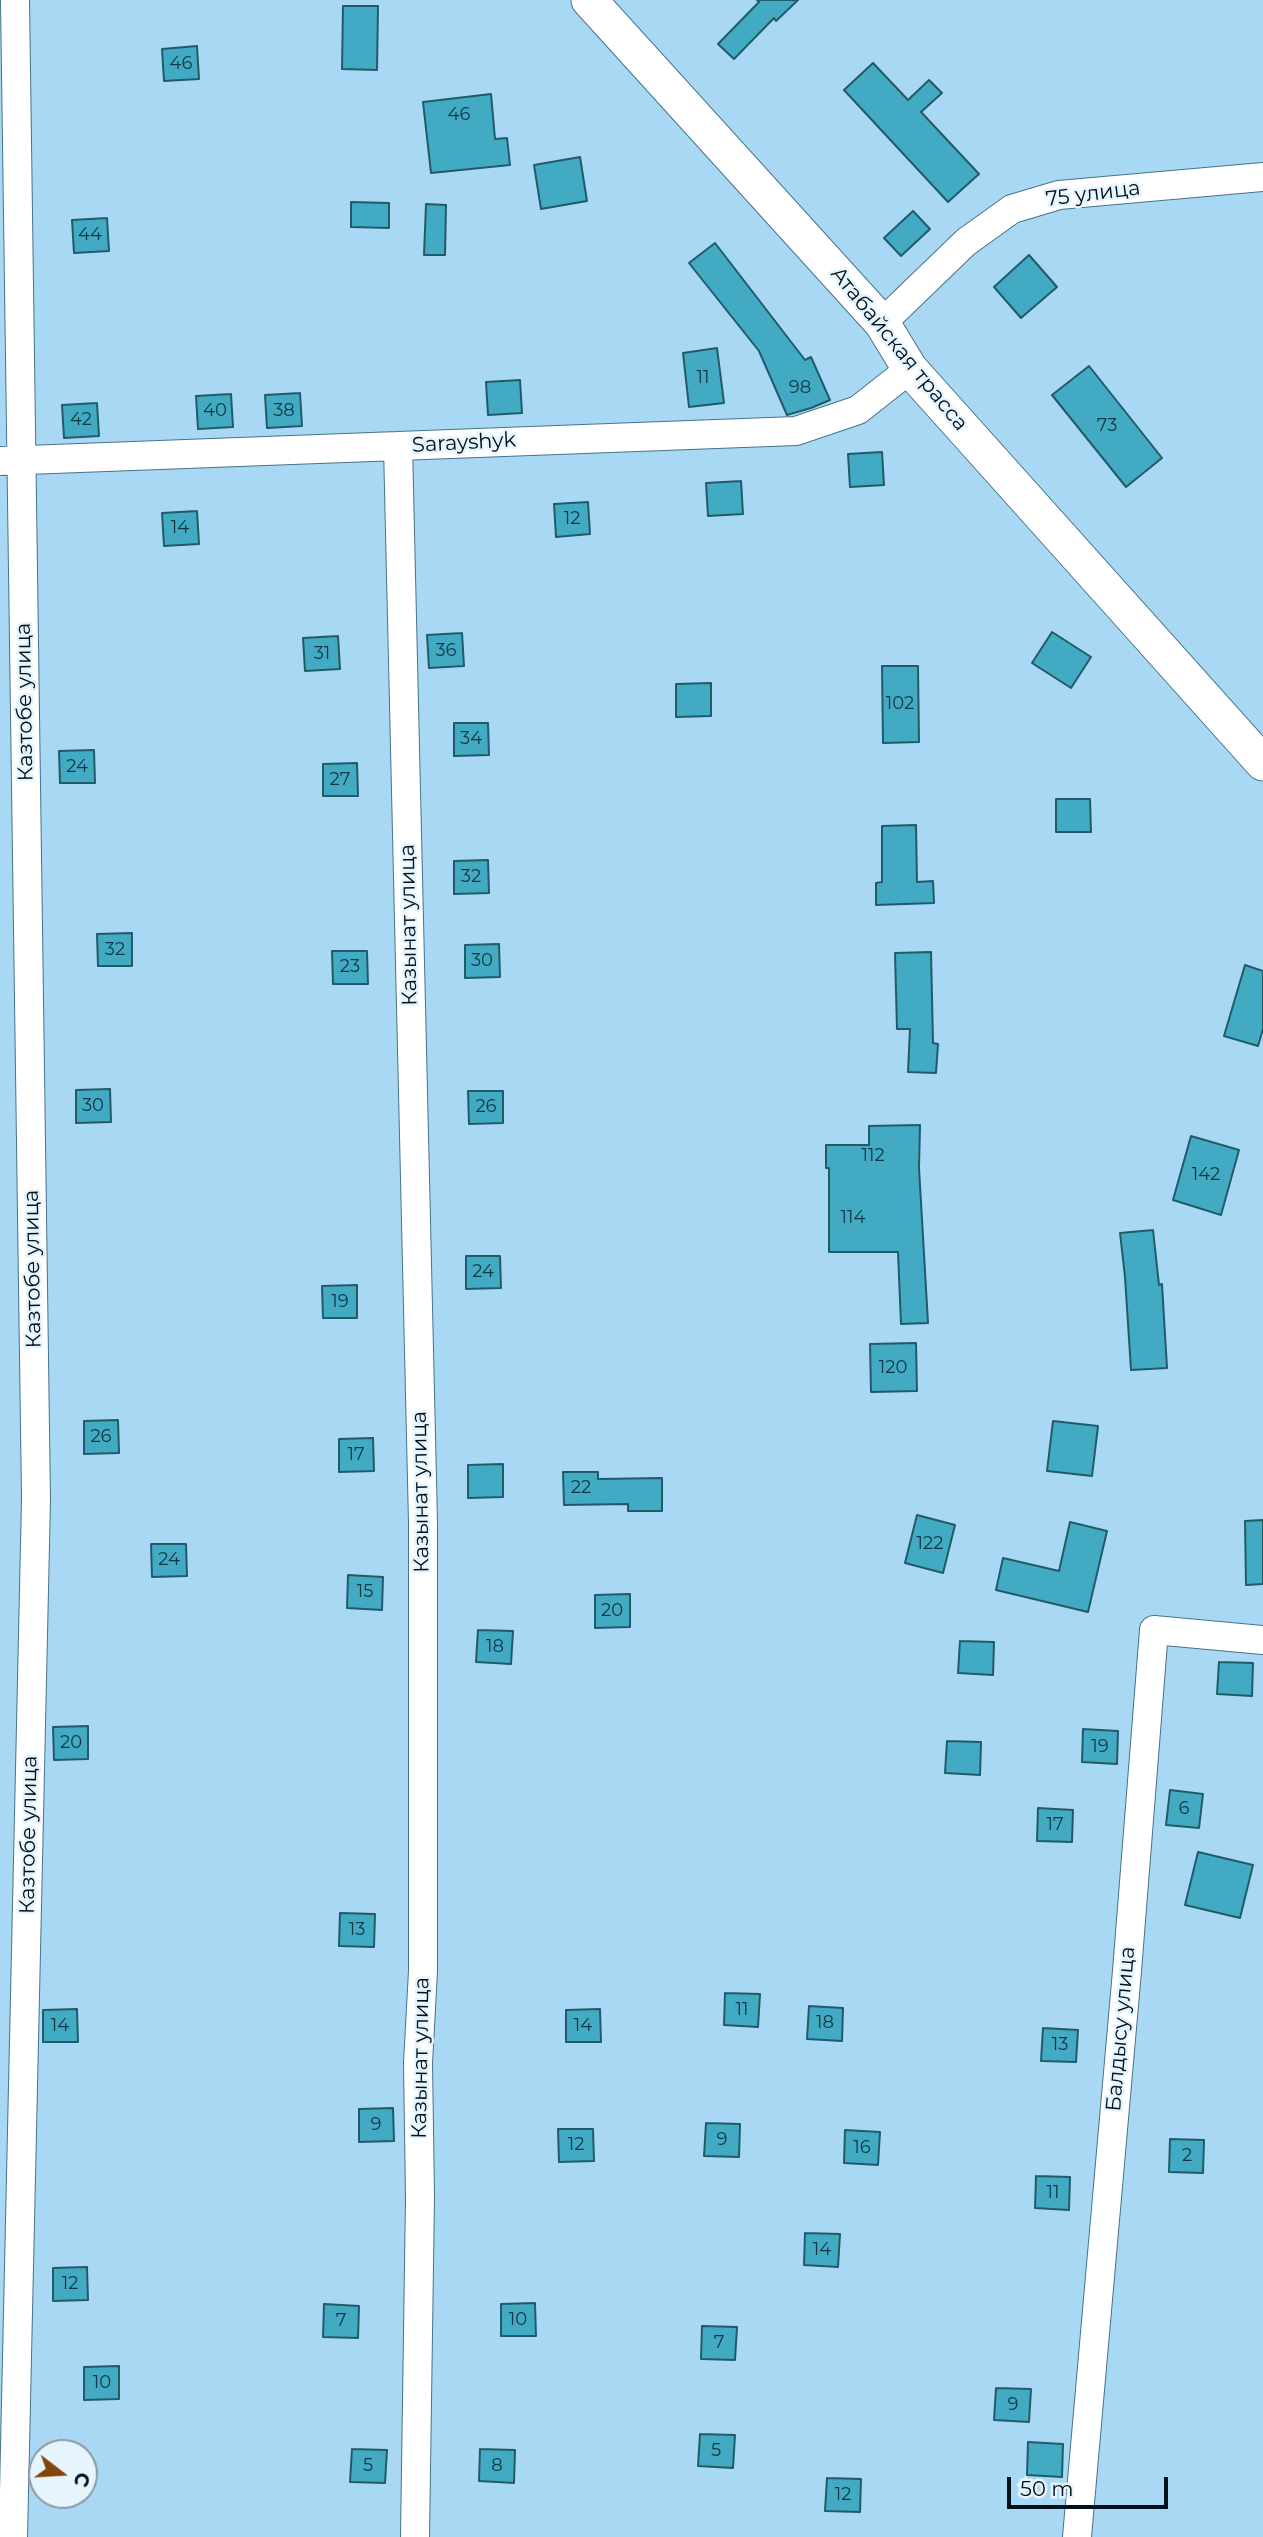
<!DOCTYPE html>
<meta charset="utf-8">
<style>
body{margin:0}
#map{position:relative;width:1263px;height:2537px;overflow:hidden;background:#a9d8f5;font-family:Montserrat,sans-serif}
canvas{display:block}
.north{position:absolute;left:28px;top:2439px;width:70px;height:70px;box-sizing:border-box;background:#e6f4fd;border:2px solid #8b99a3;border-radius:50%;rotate:107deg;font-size:19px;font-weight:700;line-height:28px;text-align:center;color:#02111b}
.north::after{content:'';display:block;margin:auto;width:24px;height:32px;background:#844508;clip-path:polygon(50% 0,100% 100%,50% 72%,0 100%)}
.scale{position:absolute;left:1007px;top:2477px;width:161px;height:32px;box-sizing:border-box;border:4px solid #02111b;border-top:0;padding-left:9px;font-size:21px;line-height:24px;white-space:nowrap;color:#02111b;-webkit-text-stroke:5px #e6f4fd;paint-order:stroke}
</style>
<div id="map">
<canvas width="1263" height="2537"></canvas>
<div class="north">С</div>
<div class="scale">50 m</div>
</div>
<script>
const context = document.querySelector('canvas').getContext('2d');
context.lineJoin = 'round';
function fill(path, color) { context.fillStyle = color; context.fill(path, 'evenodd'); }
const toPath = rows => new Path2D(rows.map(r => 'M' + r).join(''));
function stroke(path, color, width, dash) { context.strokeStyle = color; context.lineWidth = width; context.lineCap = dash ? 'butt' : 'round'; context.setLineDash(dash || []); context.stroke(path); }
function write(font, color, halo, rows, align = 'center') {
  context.font = font + ' Montserrat,sans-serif'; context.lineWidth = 5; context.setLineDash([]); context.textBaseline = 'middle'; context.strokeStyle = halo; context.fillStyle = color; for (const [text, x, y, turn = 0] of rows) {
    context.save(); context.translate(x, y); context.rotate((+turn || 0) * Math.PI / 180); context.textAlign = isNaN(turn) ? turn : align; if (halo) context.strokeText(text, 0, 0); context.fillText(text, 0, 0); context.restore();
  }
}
const building = toPath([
 [757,0,798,0,776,21,774,18,734,59,718,44,759,2,757,0],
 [343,6,378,6,377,70,342,69,343,6],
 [197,46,199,79,164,81,162,49,197,46],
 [873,63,908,100,929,80,942,93,921,112,979,174,948,202,844,90,873,63],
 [491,94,495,139,507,138,510,165,431,173,423,102,491,94],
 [580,157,587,201,541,209,534,165,580,157],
 [351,202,389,203,389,228,351,227,351,202],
 [426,204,446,205,445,255,424,255,426,204],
 [913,211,930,229,901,256,884,238,913,211],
 [107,218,109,251,74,253,72,220,107,218],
 [715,243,805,360,811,357,830,400,811,408,787,415,759,351,689,263,715,243],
 [1029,255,1057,287,1021,318,994,287,1029,255],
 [717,348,724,403,689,407,683,353,717,348],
 [1089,366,1162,458,1126,487,1052,395,1089,366],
 [520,380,522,413,488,415,486,382,520,380],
 [300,393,302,426,267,428,265,395,300,393],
 [231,394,233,427,198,429,196,396,231,394],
 [97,403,99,436,64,438,62,405,97,403],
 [882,452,884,485,850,487,848,454,882,452],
 [741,481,743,514,708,516,706,483,741,481],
 [588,502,590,534,556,537,554,504,588,502],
 [197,511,199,544,164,546,162,513,197,511],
 [1052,632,1091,657,1071,688,1032,663,1052,632],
 [462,633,464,666,429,668,427,635,462,633],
 [338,636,340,669,305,671,303,638,338,636],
 [882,666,918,666,919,742,883,743,882,666],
 [711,683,711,716,676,717,676,684,711,683],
 [454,723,488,723,489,755,454,756,454,723],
 [94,750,95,783,60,783,59,751,94,750],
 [357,763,358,796,323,796,323,764,357,763],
 [1056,799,1090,799,1091,832,1056,832,1056,799],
 [916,825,917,882,933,881,934,903,876,905,876,883,882,882,882,826,916,825],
 [488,860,489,893,454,894,454,861,488,860],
 [132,933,132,966,98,966,97,934,132,933],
 [499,944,500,977,465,978,465,945,499,944],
 [332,951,367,951,368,984,333,984,332,951],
 [931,952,933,1043,938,1044,936,1073,908,1072,910,1029,897,1029,895,953,931,952],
 [1245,965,1263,971,1263,1029,1258,1046,1224,1036,1245,965],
 [110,1089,111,1122,76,1123,76,1090,110,1089],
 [468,1091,503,1091,503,1123,469,1124,468,1091],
 [920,1125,919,1168,928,1323,901,1324,898,1252,829,1252,829,1168,826,1168,826,1145,869,1145,869,1126,920,1125],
 [1191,1136,1239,1150,1221,1215,1173,1200,1191,1136],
 [1153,1230,1159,1285,1162,1284,1167,1368,1131,1370,1125,1277,1120,1233,1153,1230],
 [466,1256,500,1256,501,1288,466,1289,466,1256],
 [357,1285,357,1318,323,1318,322,1286,357,1285],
 [916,1343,917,1391,871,1392,870,1344,916,1343],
 [118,1420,119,1453,84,1454,84,1421,118,1420],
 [1053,1421,1098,1426,1092,1476,1047,1471,1053,1421],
 [373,1438,374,1471,339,1472,339,1439,373,1438],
 [503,1464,503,1497,468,1498,468,1465,503,1464],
 [563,1472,598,1472,598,1479,662,1478,662,1511,628,1511,628,1504,564,1505,563,1472],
 [917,1515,955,1525,943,1573,905,1563,917,1515],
 [1263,1520,1263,1584,1246,1585,1245,1521,1263,1520],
 [1070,1522,1107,1531,1088,1612,996,1590,1003,1558,1059,1571,1070,1522],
 [151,1544,186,1544,187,1576,152,1577,151,1544],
 [348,1575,383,1577,382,1610,347,1608,348,1575],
 [630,1594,630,1627,595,1628,595,1595,630,1594],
 [478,1630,513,1631,511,1664,476,1662,478,1630],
 [960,1641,994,1642,993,1675,958,1673,960,1641],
 [1219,1662,1253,1663,1252,1696,1217,1694,1219,1662],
 [88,1726,88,1759,54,1760,53,1727,88,1726],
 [1083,1729,1118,1731,1117,1764,1082,1762,1083,1729],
 [947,1741,981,1742,980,1775,945,1773,947,1741],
 [1170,1790,1203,1794,1199,1828,1166,1825,1170,1790],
 [1038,1808,1073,1810,1072,1842,1037,1841,1038,1808],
 [1198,1852,1253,1865,1240,1918,1185,1905,1198,1852],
 [340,1913,375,1914,374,1947,339,1946,340,1913],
 [725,1993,760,1994,758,2027,724,2025,725,1993],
 [809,2006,843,2008,842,2041,807,2039,809,2006],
 [77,2009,78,2042,43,2042,43,2010,77,2009],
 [600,2009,601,2042,566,2042,566,2010,600,2009],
 [1043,2028,1078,2030,1076,2062,1041,2061,1043,2028],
 [393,2108,394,2141,359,2142,359,2109,393,2108],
 [706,2123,740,2124,739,2157,704,2156,706,2123],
 [558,2129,593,2129,594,2161,559,2162,558,2129],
 [845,2130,880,2132,878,2165,844,2163,845,2130],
 [1170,2139,1204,2140,1203,2173,1169,2172,1170,2139],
 [1036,2176,1070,2177,1069,2210,1035,2208,1036,2176],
 [805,2233,840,2234,838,2267,804,2265,805,2233],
 [87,2267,88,2300,53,2301,53,2268,87,2267],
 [535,2303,536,2336,501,2336,501,2304,535,2303],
 [324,2304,359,2306,358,2338,323,2337,324,2304],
 [702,2326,737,2327,735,2360,701,2359,702,2326],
 [119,2366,119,2399,84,2400,84,2367,119,2366],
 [996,2388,1031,2389,1029,2422,994,2420,996,2388],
 [700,2434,735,2435,733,2468,698,2466,700,2434],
 [1028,2442,1063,2444,1062,2477,1027,2475,1028,2442],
 [352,2449,387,2450,385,2483,350,2482,352,2449],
 [480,2449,515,2450,514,2483,479,2481,480,2449],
 [827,2478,861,2479,860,2512,825,2511,827,2478]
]);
const minor = toPath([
 [882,323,966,242,1012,209,1059,195,1263,177],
 [398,446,423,1523,423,1971,418,2063,420,2197,415,2537],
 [0,461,796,431,858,410,910,369],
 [13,2537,36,1499,15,0],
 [1077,2537,1127,1971,1154,1630,1263,1640]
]);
const major = toPath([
 [589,0,882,323,910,369,1263,763]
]);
const numberNames = [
 ["46",181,64],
 ["46",459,115],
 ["44",90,235],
 ["11",703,378],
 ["98",800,388],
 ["40",215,411],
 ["38",284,411],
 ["42",81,420],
 ["73",1107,426],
 ["12",572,519],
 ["14",180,528],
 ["36",446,651],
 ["31",322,654],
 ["102",900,704],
 ["34",471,739],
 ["24",77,767],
 ["27",340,780],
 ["32",471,877],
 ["32",115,950],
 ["30",482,961],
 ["23",350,967],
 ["30",93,1106],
 ["26",486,1107],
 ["112",873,1156],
 ["142",1206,1175],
 ["114",853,1218],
 ["24",483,1272],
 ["19",340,1302],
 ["120",893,1368],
 ["26",101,1437],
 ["17",356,1455],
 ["22",581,1488],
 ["122",930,1544],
 ["24",169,1560],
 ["15",365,1592],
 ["20",612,1611],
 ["18",495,1647],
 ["20",71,1743],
 ["19",1100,1747],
 ["6",1184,1809],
 ["17",1055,1825],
 ["13",357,1930],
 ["11",742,2010],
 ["18",825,2023],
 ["14",60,2026],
 ["14",583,2026],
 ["13",1060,2045],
 ["9",376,2125],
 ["9",722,2140],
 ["12",576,2145],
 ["16",862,2148],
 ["2",1187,2156],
 ["11",1053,2193],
 ["14",822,2250],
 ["12",70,2284],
 ["10",518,2320],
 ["7",341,2321],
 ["7",719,2343],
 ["10",102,2383],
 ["9",1013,2405],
 ["5",716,2451],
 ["5",368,2466],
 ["8",497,2466],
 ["12",843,2495]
];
const streetNames = [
 ["75 улица",1093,194,-7],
 ["Атабайская трасса",899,349,51],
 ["Sarayshyk",464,443,-3],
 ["Казтобе улица",25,702,-91],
 ["Казынат улица",409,925,-91],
 ["Казтобе улица",33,1269,-91],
 ["Казынат улица",421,1492,-91],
 ["Казтобе улица",29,1835,-89],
 ["Балдысу улица",1121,2029,-85],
 ["Казынат улица",421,2058,-89]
];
fill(building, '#42abc3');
stroke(building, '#215b69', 2);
stroke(minor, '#47728d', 30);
stroke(major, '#47728d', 37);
stroke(minor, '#fff', 28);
stroke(major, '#fff', 35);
write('18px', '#123845', null, numberNames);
write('21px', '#02111b', '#e6f4fd', streetNames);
</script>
